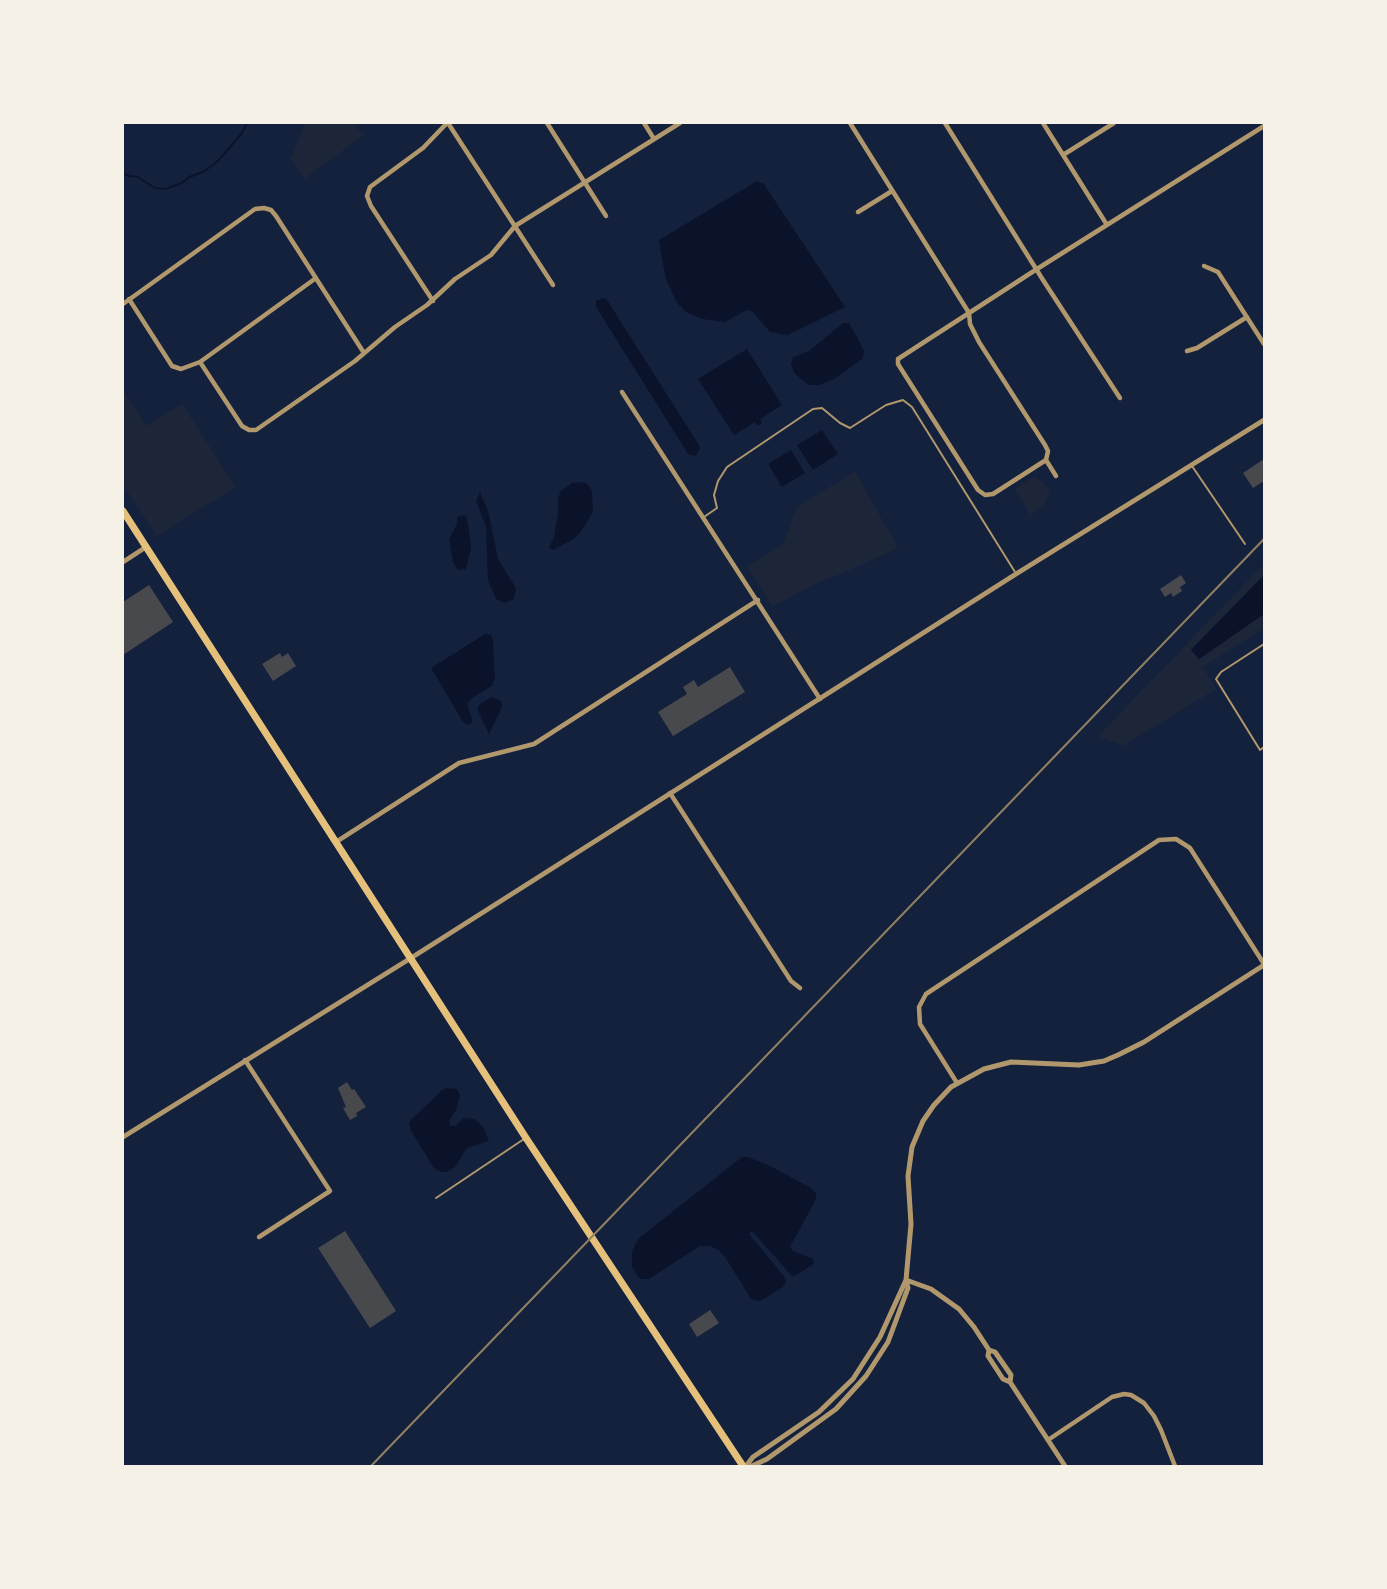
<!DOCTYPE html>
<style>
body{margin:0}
#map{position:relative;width:1387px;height:1589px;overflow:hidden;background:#14213d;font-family:Mulish,sans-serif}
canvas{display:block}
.frame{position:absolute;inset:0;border:124px solid #f6f1e7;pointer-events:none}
</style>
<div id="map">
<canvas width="1387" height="1589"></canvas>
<div class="frame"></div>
</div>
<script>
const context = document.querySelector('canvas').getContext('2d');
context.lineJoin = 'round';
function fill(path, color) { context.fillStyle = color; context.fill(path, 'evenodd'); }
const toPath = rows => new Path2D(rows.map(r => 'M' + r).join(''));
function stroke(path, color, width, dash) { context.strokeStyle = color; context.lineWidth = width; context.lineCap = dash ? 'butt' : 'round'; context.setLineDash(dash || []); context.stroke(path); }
const green = toPath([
 [305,123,354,123,363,136,304,179,291,159],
 [123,390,146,426,182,404,236,487,157,536,123,485],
 [855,471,898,548,843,573,815,584,772,607,748,566,783,545,796,508],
 [1035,476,1050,490,1044,506,1031,515,1014,489],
 [1264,564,1264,575,1191,649,1199,659,1264,614,1264,628,1203,667,1216,689,1123,746,1098,736]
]);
const water = toPath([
 [757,181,764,184,845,307,788,335,770,332,752,311,747,310,725,322,702,319,686,312,677,303,666,279,661,254,659,240],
 [603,298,607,300,699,445,700,448,697,454,694,456,688,454,596,307,596,301],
 [843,323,849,323,857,337,864,351,863,358,836,378,820,385,809,385,794,373,791,364,793,357,809,351],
 [747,349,782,405,760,419,762,423,758,426,755,422,734,435,698,379],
 [822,430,838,454,813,470,797,445],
 [791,450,805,473,782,487,768,464],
 [581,482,587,484,592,491,593,512,580,533,572,540,553,550,551,549,549,547,554,537,558,514,558,498,561,491,572,483],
 [480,492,489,514,498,559,516,588,514,599,505,603,496,599,488,580,486,527,476,501],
 [463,515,467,517,471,547,466,569,458,570,453,562,449,539,457,524,457,517],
 [1264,575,1264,614,1199,659,1191,650],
 [485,634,491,635,493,641,495,677,492,686,472,698,467,704,472,719,472,722,468,725,463,722,431,668],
 [492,697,501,701,502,707,489,734,477,709,480,704],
 [447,1088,457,1089,460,1095,456,1110,449,1121,450,1126,455,1126,463,1118,474,1119,484,1128,489,1141,467,1148,455,1167,447,1172,441,1172,434,1168,411,1131,409,1122,442,1090],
 [742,1157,748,1157,770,1166,811,1188,816,1193,816,1199,790,1247,793,1251,813,1259,814,1264,793,1277,752,1231,749,1234,783,1275,786,1282,783,1287,762,1300,757,1301,751,1299,727,1260,719,1250,710,1246,700,1246,649,1279,642,1279,638,1277,632,1267,632,1251,638,1239]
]);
const stream = toPath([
 [123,173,129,176,138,177,155,188,165,189,182,183,189,177,203,172,218,161,242,133,247,123]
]);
const building = toPath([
 [1264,459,1264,481,1253,488,1243,473],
 [1181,575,1186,583,1180,587,1182,591,1173,597,1171,593,1165,597,1160,589],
 [149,585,173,622,123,655,123,602],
 [280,653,282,657,288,653,296,666,273,681,262,664],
 [730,667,745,692,673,736,658,712,687,694,683,687,694,680,698,687],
 [347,1082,352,1090,354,1089,366,1107,356,1113,357,1116,350,1120,343,1108,346,1107,338,1088],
 [345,1231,396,1311,370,1328,318,1248],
 [710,1310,719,1323,697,1337,689,1324]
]);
const service = toPath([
 [1192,466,1245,544],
 [704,517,717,508,714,495,718,481,727,467,813,409,822,408,840,423,850,428,886,405,903,400,912,407,1015,572],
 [1264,644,1221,672,1216,679,1260,750,1264,747],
 [436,1198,524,1139]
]);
const minor = toPath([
 [448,123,553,285],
 [547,123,606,216],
 [644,123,654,139],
 [850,123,969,313,970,324,979,342,1045,445,1048,451,1046,460,1056,476],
 [945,123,1043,280,1120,398],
 [1043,123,1107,225],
 [1063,155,1114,123],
 [858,212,892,191],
 [1204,266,1218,272,1264,344],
 [129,299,172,366,181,369,200,362,316,278],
 [433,301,371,206,367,196,370,187,423,148,447,123],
 [123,304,255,209,264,208,271,210,276,216,364,353],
 [1187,351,1197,348,1247,317],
 [200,362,242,426,249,430,256,430,355,361,395,327,427,305,455,279,491,255,515,226,680,123],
 [622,392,820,699],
 [1046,460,993,494,985,495,978,490,898,364,898,359,1037,269,1264,126],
 [123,562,146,547],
 [670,793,791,981,800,988],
 [336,842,459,763,534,744,758,600],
 [245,1060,330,1191,259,1237],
 [957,1083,920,1024,919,1007,926,994,1159,840,1176,839,1190,848,1264,964],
 [1048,1440,1112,1397,1124,1394,1131,1395,1144,1403,1154,1416,1161,1430,1175,1466]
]);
const tertiary = toPath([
 [123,1137,411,958,1016,574,1264,420],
 [906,1280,931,1289,959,1309,974,1327,989,1350,995,1352,1011,1375,1010,1382],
 [989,1350,988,1356,1003,1379,1010,1382,1065,1466],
 [746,1466,753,1457,819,1412,853,1379,880,1337,906,1280],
 [752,1466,767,1459,836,1409,866,1376,888,1342,908,1288,906,1280,911,1224,908,1176,912,1147,923,1121,934,1105,951,1087,984,1069,1011,1062,1079,1065,1104,1061,1118,1055,1144,1042,1264,965]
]);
const primary = toPath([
 [123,511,526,1138,743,1466]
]);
const rail = toPath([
 [371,1466,1264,539]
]);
fill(green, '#1d2539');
fill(water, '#0b132b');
stroke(stream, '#0b132b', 2);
fill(building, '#48494c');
stroke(service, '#b1986c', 2);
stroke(minor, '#b1986c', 4.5);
stroke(tertiary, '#b1986c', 5);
stroke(primary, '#e5c07b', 7);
stroke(rail, '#918062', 2);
</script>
